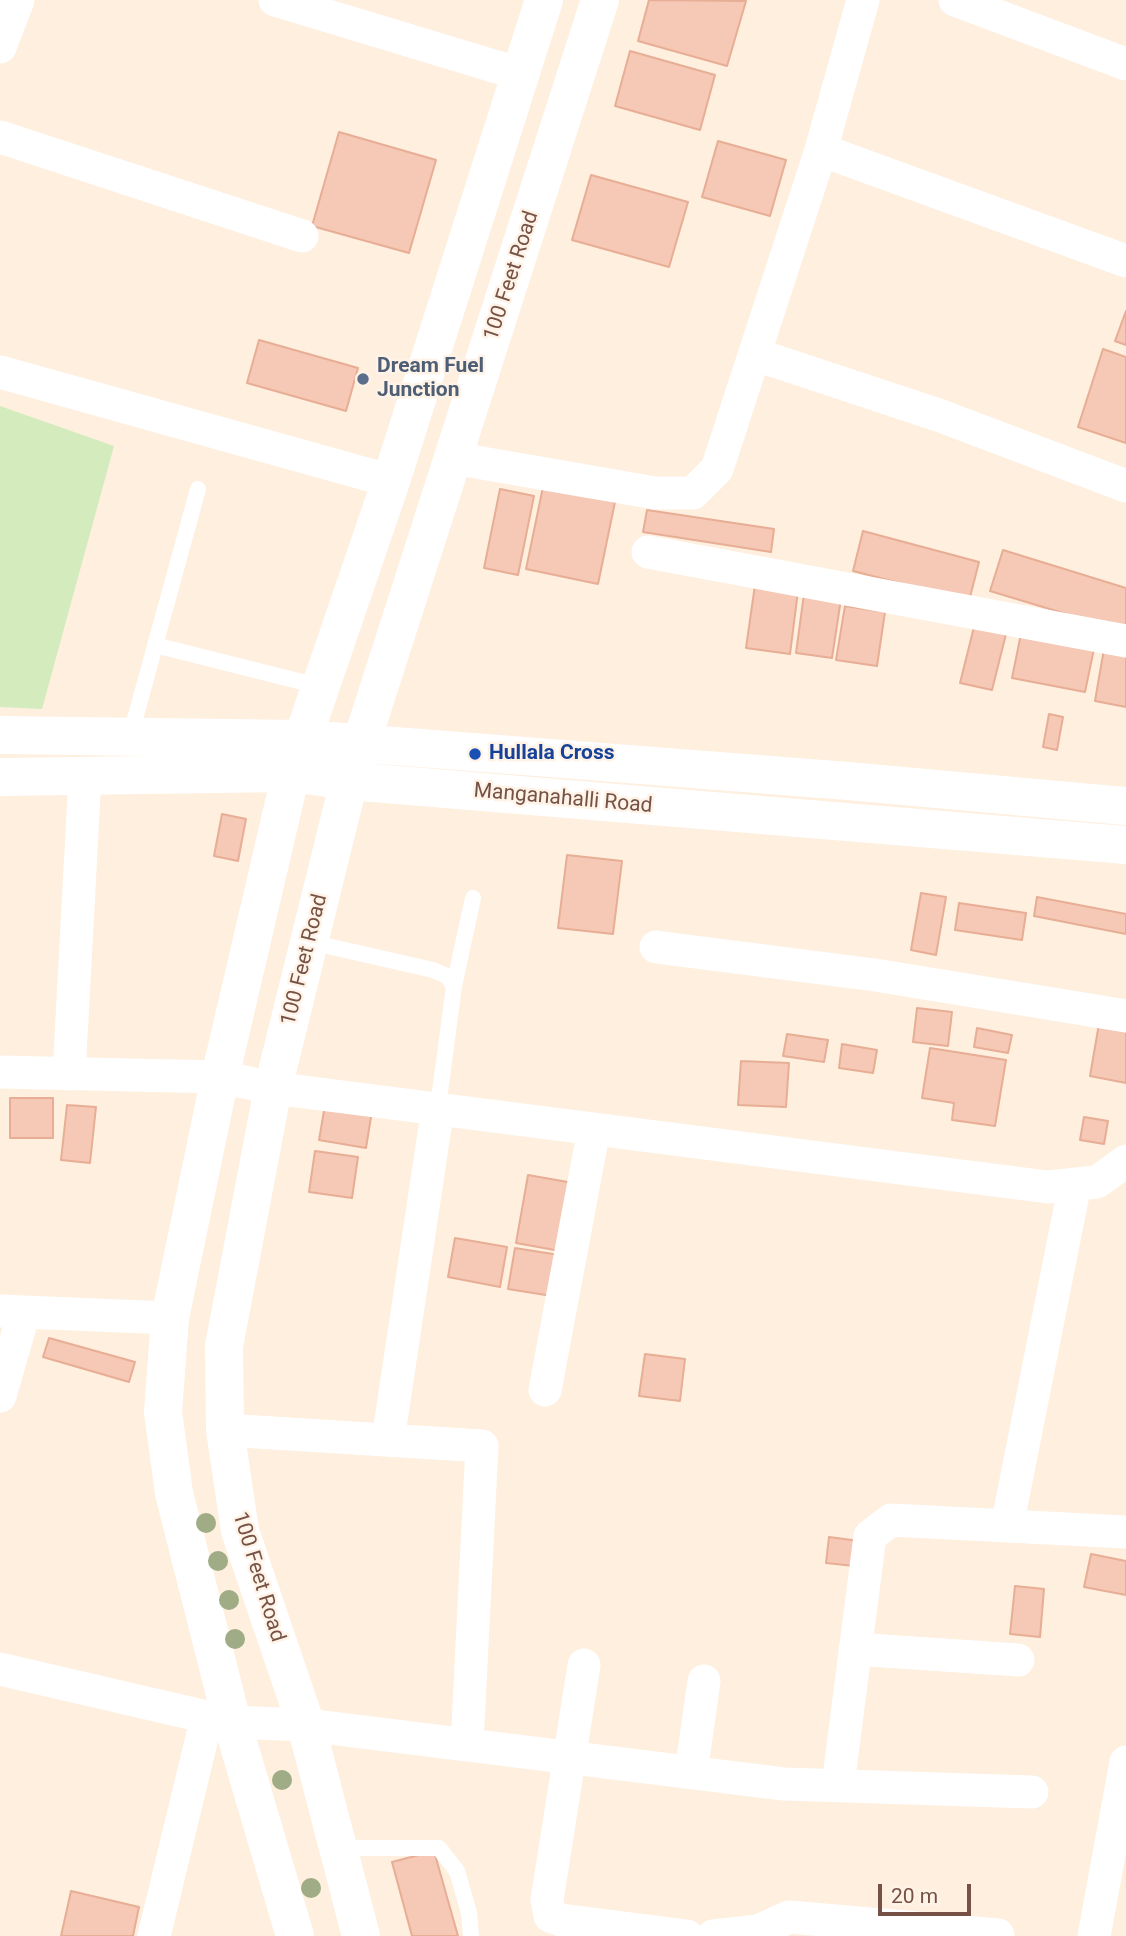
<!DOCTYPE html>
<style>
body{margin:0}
#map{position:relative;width:1126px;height:1936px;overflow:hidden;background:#feefdf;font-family:Roboto,sans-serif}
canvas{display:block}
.scale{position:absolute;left:878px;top:1884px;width:93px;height:32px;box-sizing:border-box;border:4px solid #755245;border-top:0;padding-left:9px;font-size:21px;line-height:24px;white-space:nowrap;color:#755245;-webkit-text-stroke:5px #fff3e7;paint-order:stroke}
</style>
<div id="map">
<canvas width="1126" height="1936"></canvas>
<div class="scale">20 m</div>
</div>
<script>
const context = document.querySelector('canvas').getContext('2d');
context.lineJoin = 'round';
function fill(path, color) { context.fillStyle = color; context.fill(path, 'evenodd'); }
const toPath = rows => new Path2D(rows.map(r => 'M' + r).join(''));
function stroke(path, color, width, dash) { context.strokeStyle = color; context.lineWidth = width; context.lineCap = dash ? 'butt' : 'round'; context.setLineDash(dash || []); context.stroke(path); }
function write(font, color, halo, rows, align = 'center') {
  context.font = font + ' Roboto,sans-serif'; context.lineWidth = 5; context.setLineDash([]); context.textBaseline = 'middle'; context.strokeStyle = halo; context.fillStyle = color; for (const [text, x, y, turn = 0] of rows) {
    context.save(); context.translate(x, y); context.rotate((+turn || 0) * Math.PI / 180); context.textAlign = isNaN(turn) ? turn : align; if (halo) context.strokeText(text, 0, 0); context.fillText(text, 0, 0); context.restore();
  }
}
const green = toPath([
 [0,406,114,446,42,709,0,707]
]);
const building = toPath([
 [649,0,746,1,727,66,638,41,649,0],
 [630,51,715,75,700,130,615,106,630,51],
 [339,132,436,160,409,253,312,226,339,132],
 [718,141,786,160,770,216,702,197,718,141],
 [591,175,688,202,669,267,572,240,591,175],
 [1126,311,1126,345,1115,341,1126,311],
 [259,340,358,368,346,411,247,383,259,340],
 [1103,349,1126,357,1126,443,1078,427,1103,349],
 [543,487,615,502,598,584,526,569,543,487],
 [500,489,534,496,518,575,484,568,500,489],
 [647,510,774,529,771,552,643,532,647,510],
 [863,531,979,562,969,601,853,571,863,531],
 [1003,550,1126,588,1126,632,990,591,1003,550],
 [755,585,798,591,790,654,746,648,755,585],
 [804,594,841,599,832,658,796,653,804,594],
 [845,606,885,612,877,666,836,660,845,606],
 [974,627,1006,634,992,690,960,683,974,627],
 [1022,629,1095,644,1085,692,1012,678,1022,629],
 [1104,649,1126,652,1126,707,1095,701,1104,649],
 [1049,714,1063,717,1057,750,1043,747,1049,714],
 [222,814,246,819,238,861,214,856,222,814],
 [567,855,622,861,613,934,558,928,567,855],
 [921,893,946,897,936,955,911,950,921,893],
 [1037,897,1126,914,1126,934,1034,916,1037,897],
 [959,903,1026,913,1022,940,955,930,959,903],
 [917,1008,952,1012,948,1046,913,1042,917,1008],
 [1100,1018,1126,1023,1126,1083,1090,1076,1100,1018],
 [977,1028,1012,1035,1008,1053,974,1047,977,1028],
 [787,1034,828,1040,824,1062,783,1056,787,1034],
 [842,1044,877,1050,873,1073,839,1068,842,1044],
 [930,1048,1006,1060,995,1126,952,1120,954,1103,922,1098,930,1048],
 [741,1061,789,1063,786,1107,738,1105,741,1061],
 [10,1098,53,1098,53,1138,10,1138,10,1098],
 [67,1105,96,1107,90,1163,61,1160,67,1105],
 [325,1105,372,1111,366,1148,319,1140,325,1105],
 [1084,1117,1108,1121,1104,1144,1080,1140,1084,1117],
 [315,1151,358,1157,352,1198,309,1192,315,1151],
 [528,1175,579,1184,566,1252,516,1243,528,1175],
 [455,1238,507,1247,500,1287,448,1277,455,1238],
 [515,1248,559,1255,552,1296,508,1289,515,1248],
 [49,1338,135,1362,129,1382,43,1357,49,1338],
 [645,1354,685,1359,680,1401,639,1396,645,1354],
 [829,1537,867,1542,864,1567,826,1563,829,1537],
 [1091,1554,1126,1561,1126,1595,1084,1587,1091,1554],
 [1015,1586,1044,1589,1040,1637,1010,1634,1015,1586],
 [434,1851,458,1936,412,1936,392,1862,434,1851],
 [71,1891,139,1907,133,1936,61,1936,71,1891]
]);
const lane = toPath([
 [155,645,322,687],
 [130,737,198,489],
 [310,942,433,970,447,976,454,986],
 [438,1107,454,986,473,898],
 [338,1848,439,1848,457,1871,469,1913,471,1936]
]);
const street = toPath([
 [275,0,520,74],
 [955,0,1126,64],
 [0,47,18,0],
 [0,137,302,236],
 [821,150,1126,261],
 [757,355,941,416,1126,486],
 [0,372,391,481],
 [453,458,655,493,693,493,717,469,821,150,863,0],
 [648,552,1126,641],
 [656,947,875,975,1126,1016],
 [0,1072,220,1077,273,1088,1048,1187,1097,1182,1126,1161],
 [69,1074,85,777],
 [0,1311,170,1318],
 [545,1390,594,1129],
 [0,1396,24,1312],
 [225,1430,482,1446,467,1745],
 [388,1440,438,1107],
 [1007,1526,1075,1184],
 [855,1649,1018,1660],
 [584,1665,547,1900,550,1916,561,1920,687,1936],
 [0,1669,207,1717],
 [691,1773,704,1681],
 [838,1785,870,1536,891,1520,1126,1532],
 [154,1936,207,1717,232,1722,306,1725,784,1784,1032,1792],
 [713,1936,758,1931,789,1917,998,1935],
 [1094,1936,1126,1762]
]);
const secondary = toPath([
 [0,735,304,739,848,781,1126,806],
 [0,777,291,773,349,781,1126,845],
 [295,1936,232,1722,174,1493,163,1412,170,1318,220,1077,291,773,391,481,544,0],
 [361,1936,306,1725,240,1531,225,1430,224,1346,273,1088,349,781,600,0]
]);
const trees = [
 [206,1523],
 [218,1561],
 [229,1600],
 [235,1639],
 [282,1780],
 [311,1888]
];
const markers = [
 [363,379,7,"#5c6f8a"],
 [475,754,7,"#1a4fb4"]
];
const streetNames = [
 ["100 Feet Road",512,276,-72],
 ["Manganahalli Road",563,799,5],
 ["100 Feet Road",305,960,-76],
 ["100 Feet Road",258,1577,73]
];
const serviceNames = [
 ["Dream Fuel",377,367],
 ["Junction",377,391]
];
const transitNames = [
 ["Hullala Cross",489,754]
];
fill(green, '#d4ebbd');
fill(building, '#f5c9b5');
stroke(building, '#e8ad95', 2);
stroke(lane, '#fff', 16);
stroke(street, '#fff', 33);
stroke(secondary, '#fff', 38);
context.fillStyle = '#9fac85';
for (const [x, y] of trees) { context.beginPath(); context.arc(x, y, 10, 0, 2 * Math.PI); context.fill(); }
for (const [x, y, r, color] of markers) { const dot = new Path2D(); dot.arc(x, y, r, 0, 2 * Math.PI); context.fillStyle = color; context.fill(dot); stroke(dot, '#fff3e7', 2.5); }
write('21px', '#755245', '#fff3e7', streetNames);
write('bold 21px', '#4e5e75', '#fff3e7', serviceNames, 'left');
write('bold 21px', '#164399', '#fff3e7', transitNames, 'left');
</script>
